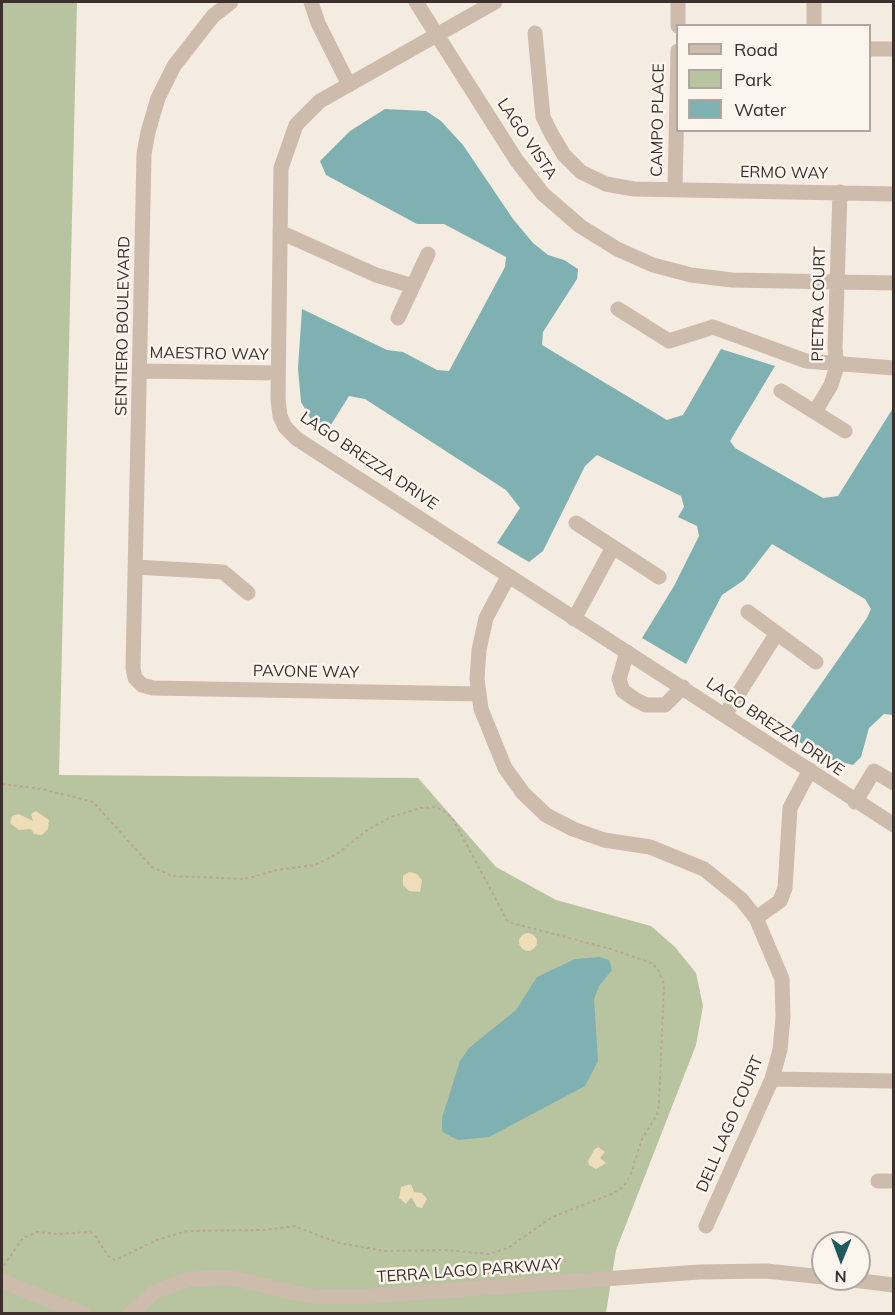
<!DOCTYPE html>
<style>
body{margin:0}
#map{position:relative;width:895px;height:1315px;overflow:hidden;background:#f4ebe1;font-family:Mulish,sans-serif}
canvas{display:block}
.frame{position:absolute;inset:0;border:3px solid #3b302b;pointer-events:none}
.legend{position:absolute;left:676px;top:24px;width:195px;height:108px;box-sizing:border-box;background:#fbf5ee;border:2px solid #aea6a0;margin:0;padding:8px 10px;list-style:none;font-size:18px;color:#3b302b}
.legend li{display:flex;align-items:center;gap:12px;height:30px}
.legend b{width:30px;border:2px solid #aea6a0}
.north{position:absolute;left:811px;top:1231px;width:60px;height:60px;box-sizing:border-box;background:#fbf5ee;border:2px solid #aea6a0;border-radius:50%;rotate:181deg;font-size:16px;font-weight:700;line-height:24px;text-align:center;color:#3b302b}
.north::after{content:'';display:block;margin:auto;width:21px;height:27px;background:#1f5a5e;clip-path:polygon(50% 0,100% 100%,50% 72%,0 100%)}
</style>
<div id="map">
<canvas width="895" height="1315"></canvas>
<div class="frame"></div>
<ul class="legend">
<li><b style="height:8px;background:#cdbbac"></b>Road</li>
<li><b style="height:16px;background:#b8c4a0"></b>Park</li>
<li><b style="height:16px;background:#7fb0b2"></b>Water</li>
</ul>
<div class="north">N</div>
</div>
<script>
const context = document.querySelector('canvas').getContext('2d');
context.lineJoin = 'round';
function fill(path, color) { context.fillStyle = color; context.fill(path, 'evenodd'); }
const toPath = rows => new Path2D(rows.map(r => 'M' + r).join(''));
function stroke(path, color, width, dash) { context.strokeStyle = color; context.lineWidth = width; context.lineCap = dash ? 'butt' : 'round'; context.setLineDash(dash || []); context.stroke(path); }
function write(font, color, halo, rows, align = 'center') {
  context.font = font + ' Mulish,sans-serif'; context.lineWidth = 5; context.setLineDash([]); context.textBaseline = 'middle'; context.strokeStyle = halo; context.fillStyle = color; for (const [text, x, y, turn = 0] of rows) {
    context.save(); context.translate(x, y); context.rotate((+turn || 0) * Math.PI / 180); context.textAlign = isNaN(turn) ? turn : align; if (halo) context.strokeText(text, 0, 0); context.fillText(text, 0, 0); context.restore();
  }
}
const green = toPath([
 [2,2,77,2,59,775,418,778,496,867,556,900,651,926,675,947,696,973,703,1006,696,1045,616,1250,606,1313,2,1314]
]);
const sand = toPath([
 [36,811,49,820,48,829,42,835,34,834,31,829,19,830,10,823,12,816,19,814,33,821,31,814],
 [409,872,417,874,422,880,420,892,409,891,403,885,403,876],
 '519 942a9 9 0 1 1 18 0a9 9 0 1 1-18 0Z',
 [598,1147,605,1152,600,1158,606,1163,596,1169,589,1165,588,1161,594,1150],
 [411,1184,414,1192,422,1193,427,1199,422,1208,417,1207,411,1197,406,1204,399,1198,401,1187]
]);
const water = toPath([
 [385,109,426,111,441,121,463,145,513,219,533,243,548,255,564,260,578,269,577,279,543,332,542,345,667,420,683,415,721,349,775,366,730,441,735,448,823,498,838,496,893,408,893,715,884,714,869,728,861,757,853,765,833,760,792,738,791,727,867,618,871,609,865,599,772,544,744,580,722,595,686,664,642,638,674,586,699,536,697,526,678,517,684,507,681,496,597,455,585,466,543,551,529,562,497,543,520,508,506,490,365,399,349,396,329,428,312,421,301,402,298,368,302,309,387,350,403,352,437,370,449,371,505,267,506,257,444,224,417,224,326,175,320,161,350,131],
 [599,957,609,960,612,970,599,986,594,999,598,1061,585,1086,489,1137,458,1140,446,1134,442,1131,442,1118,460,1061,469,1048,516,1010,537,977,575,959]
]);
const path = toPath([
 [2,784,42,789,93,802,152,867,173,876,245,879,277,870,315,865,337,854,366,831,391,817,420,808,435,807,446,812,454,821,508,922,611,949,651,963,658,969,664,984,659,1103,657,1115,642,1139,630,1176,623,1187,614,1193,552,1217,508,1248,489,1254,445,1250,385,1251,339,1243,294,1226,264,1230,187,1231,157,1240,115,1260,108,1256,96,1237,90,1232,58,1234,38,1232,23,1238,2,1268]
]);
const minor = toPath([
 [231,2,213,16,174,66,158,98,148,132,144,154,133,668,135,678,142,685,153,688,479,694],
 [311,2,318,23,349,85],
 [416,2,517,161,543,194,580,226,617,249,653,265,691,275,732,280,894,283],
 [495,2,320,101,296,125,281,168,278,399,280,416,285,427,297,439,894,825],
 [678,26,678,2],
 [814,26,814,2],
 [535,33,543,117,552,135,564,155,581,172,606,184,634,189,894,194],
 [870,49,894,49],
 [675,189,678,51],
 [280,232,376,275,413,286],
 [618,309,669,341,713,327,806,361,894,368],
 [398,318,428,254],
 [140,371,278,373],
 [781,391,845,431],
 [815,412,831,385,837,366,835,348,840,192],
 [576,523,659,577],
 [135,567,223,572,248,593],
 [508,577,486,618,479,650,477,679,481,709,505,768,523,793,546,815,573,829,604,840,650,847,704,869,741,899,756,918],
 [748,612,816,662],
 [574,619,613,547],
 [627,652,619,679,623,691,636,700,646,705,665,705,683,687],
 [725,715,777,633],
 [855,802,874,771,894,783],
 [772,1079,894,1081],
 [878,1181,894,1181],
 [706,1226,772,1079,780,1050,783,1017,782,979,756,918,780,901,785,888,790,808,810,770],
 [845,1279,894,1285],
 [2,1281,83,1314],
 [130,1314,156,1291,190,1279,231,1278,309,1296,358,1297,699,1272,766,1271,823,1277]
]);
const streetNames = [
 ["CAMPO PLACE",658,120,-89],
 ["LAGO VISTA",527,139,56],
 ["ERMO WAY",784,173,1],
 ["PIETRA COURT",819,304,-89],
 ["SENTIERO BOULEVARD",123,326,-89],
 ["MAESTRO WAY",209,354,1],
 ["LAGO BREZZA DRIVE",369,461,34],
 ["PAVONE WAY",306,672,1],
 ["LAGO BREZZA DRIVE",775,727,34],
 ["DELL LAGO COURT",730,1124,-67],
 ["TERRA LAGO PARKWAY",469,1271,-4]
];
fill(green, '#b8c4a0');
fill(sand, '#efdcb8');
fill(water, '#7fb0b2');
stroke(path, '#b9a596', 2, [3, 3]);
stroke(minor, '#cdbbac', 15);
write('16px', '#3b302b', '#fbf5ee', streetNames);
</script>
